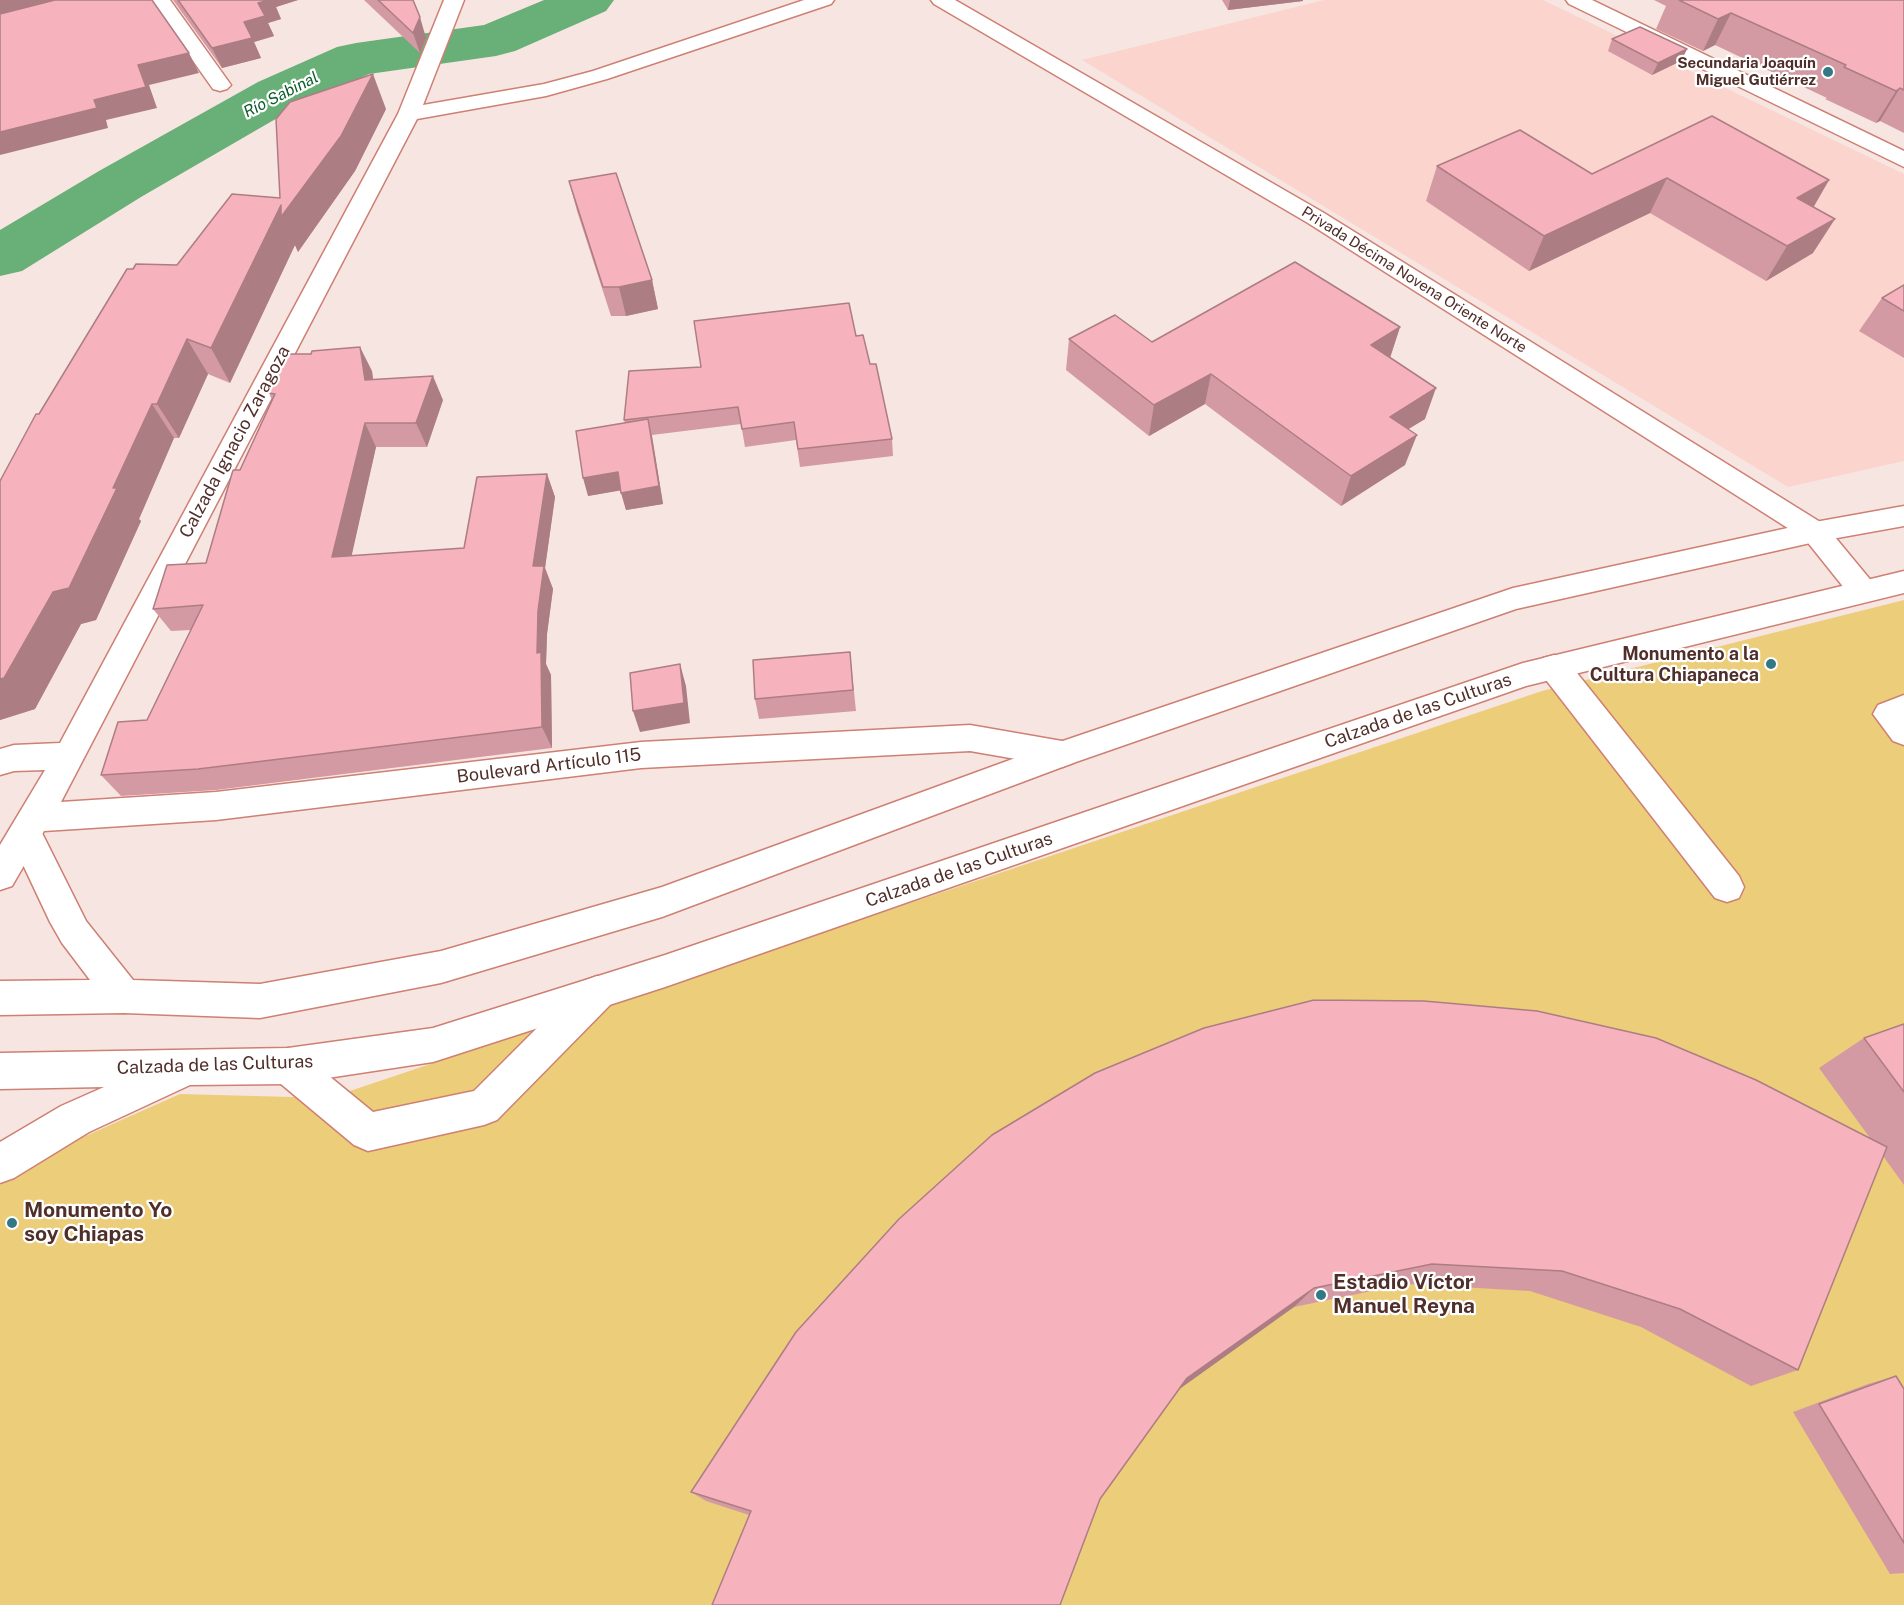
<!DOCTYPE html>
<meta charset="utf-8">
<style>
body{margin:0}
canvas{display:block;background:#f7e5e2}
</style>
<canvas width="1904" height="1605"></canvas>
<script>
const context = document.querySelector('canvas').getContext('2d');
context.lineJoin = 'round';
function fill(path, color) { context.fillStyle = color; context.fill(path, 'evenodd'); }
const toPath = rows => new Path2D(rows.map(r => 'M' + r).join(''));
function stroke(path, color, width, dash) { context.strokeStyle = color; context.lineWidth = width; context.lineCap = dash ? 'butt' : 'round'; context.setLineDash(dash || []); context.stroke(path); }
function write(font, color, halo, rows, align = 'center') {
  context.font = font + ' "Public Sans",sans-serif'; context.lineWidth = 4.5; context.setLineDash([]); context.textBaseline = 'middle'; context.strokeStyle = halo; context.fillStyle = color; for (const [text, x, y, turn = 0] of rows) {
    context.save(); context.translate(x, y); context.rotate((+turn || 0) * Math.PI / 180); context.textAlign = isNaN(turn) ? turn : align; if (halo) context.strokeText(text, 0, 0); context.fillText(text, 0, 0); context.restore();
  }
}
const built = toPath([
 [1324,0,1543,0,1904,174,1904,461,1788,487,1082,60]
]);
const green = toPath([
 [1904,600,1904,1605,0,1605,0,1185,47,1153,180,1094,329,1098,1542,691]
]);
const river = toPath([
 [544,0,614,0,606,11,515,51,496,56,369,74,298,106,141,197,22,271,0,276,0,230,99,171,258,82,337,47,356,43,484,25,544,0]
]);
const minor = toPath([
 [150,0,170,0,231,85,227,89,220,91,213,89,150,0],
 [444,0,464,0,423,105,544,84,593,71,804,0,834,0,831,4,607,79,546,96,417,119,61,802,216,792,641,742,970,725,1062,741,1073,745,1078,754,1073,763,1062,767,970,751,641,768,216,820,44,831,12,886,0,890,0,845,45,770,14,771,0,775,0,749,14,745,60,743,398,114,444,0],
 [931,0,955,0,1324,213,1825,525,1873,583,1878,591,1873,599,1863,602,1853,599,1805,539,1308,223,934,4,931,0],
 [1566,0,1592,0,1904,151,1904,167,1569,4,1566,0],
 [1554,655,1565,658,1739,876,1744,887,1739,898,1727,902,1715,898,1543,676,1539,667,1543,658,1554,655],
 [1904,695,1904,745,1893,741,1873,714,1878,705,1904,695],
 [597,976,610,981,615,993,610,1005,497,1120,484,1125,368,1151,354,1145,275,1079,269,1066,275,1053,288,1048,301,1053,373,1112,474,1091,584,981,597,976]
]);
const major = toPath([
 [1904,506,1904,526,1815,542,1516,609,1073,763,662,917,441,983,260,1018,124,1013,0,1015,0,981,90,980,62,943,50,922,9,835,14,825,26,821,38,825,86,921,133,980,260,984,441,951,662,887,1051,745,1513,588,1815,522,1904,506],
 [1904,571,1904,593,1526,686,665,987,433,1062,288,1084,190,1085,89,1132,14,1178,0,1183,0,1142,61,1106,104,1087,0,1089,0,1053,288,1048,433,1028,665,955,1523,663,1904,571]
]);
const wall = toPath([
 [173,0,298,0,276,7,281,19,268,23,274,36,254,42,261,58,222,68],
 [364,0,413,0,426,38,420,53],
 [1222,0,1303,0,1303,1,1228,10],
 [1654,0,1904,0,1904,133,1880,121,1876,123,1825,99,1827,98,1715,45,1703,51,1656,29,1666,6],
 [1612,39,1687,49,1681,61,1652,75,1608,51],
 [386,109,355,171,298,252,295,245,230,383,208,374,179,438,174,438,139,519,141,521,96,620,81,624,35,709,0,720,0,481,39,414,133,269,177,265,280,198],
 [1437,166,1592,174,1829,180,1813,207,1813,253,1766,281,1650,213,1529,271,1426,201],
 [569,181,652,280,658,309,626,316,611,316,577,211],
 [1904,285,1904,358,1859,331,1882,298],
 [1400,327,1390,357,1425,419,1408,429,1405,465,1341,506,1205,404,1149,436,1066,370,1069,339,1152,342],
 [856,336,870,364,892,439,893,456,800,467,796,440,745,447,741,424,652,435,663,504,626,510,621,490,588,496,625,423,624,420,701,367],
 [372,371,373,379,443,400,427,447,376,447,351,556,464,548,547,474,555,497,545,568,553,589,547,634,546,664,551,675,552,748,216,790,121,796,101,775,147,720,191,630,171,631,153,609,206,563,240,470,272,400,269,393],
 [850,652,856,711,759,719,755,699],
 [1904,1024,1904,1185,1883,1156,1798,1370,1751,1386,1641,1327,1530,1291,1406,1284,1294,1307,749,1515,706,1501,691,1492,796,1332,1870,1138,1819,1068,1864,1038],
 [1896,1376,1904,1389,1904,1573,1890,1574,1793,1412,1868,1384]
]);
const shadedWall = toPath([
 [0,0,80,0,0,21],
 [269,0,298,0,276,7,281,19,268,23,274,36,254,42,261,58,222,68,212,48,244,22,258,3],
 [1230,0,1303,0,1303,1,1228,10],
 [1731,13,1715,45,1703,51,1718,19],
 [420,17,426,38,420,53,413,33],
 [1687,49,1681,61,1652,75,1658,63],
 [189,53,199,73,149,85,157,108,106,120,108,128,0,155,0,132,138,65],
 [373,74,386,109,355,171,298,252,295,245,230,383,211,348,281,205],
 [1900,88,1880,121,1876,123,1896,91],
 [1667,178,1650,213,1529,271,1544,236],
 [1829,180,1809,215,1797,198],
 [1835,219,1813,253,1766,281,1787,246],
 [652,280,658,309,626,316,619,287],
 [1400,327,1390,358,1371,345],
 [187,339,208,374,179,438,157,404],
 [360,347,372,371,376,404,365,380],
 [1211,374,1205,404,1149,436,1154,405],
 [433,376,443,400,427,447,416,423],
 [1436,388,1425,419,1379,447,1390,417],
 [152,404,174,438,139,519,141,521,96,620,81,624,35,709,0,720,0,679,53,592,113,488],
 [648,419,652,437,663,504,626,510,621,493],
 [365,423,376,447,346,581,332,557],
 [1417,435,1405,465,1341,506,1351,476],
 [618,472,623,490,588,496,583,478],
 [547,474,555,497,545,568,553,589,547,634,546,664,551,675,552,748,542,727,537,653,538,611,533,566],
 [680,664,686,686,690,723,640,732,633,711],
 [1314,1288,1294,1307,1174,1393,1187,1378]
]);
const building = toPath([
 [55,0,152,0,189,53,138,65,146,87,94,100,97,108,0,132,0,14,55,0],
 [178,0,269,0,258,3,265,16,244,22,252,38,212,48,178,0],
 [378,0,413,0,420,17,413,33,378,0],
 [1679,0,1904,0,1904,90,1900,88,1896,91,1844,67,1846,65,1731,13,1718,19,1679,0],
 [1640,27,1687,49,1658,63,1612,39,1640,27],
 [373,74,341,136,281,217,281,205,211,348,187,339,157,404,152,404,113,488,117,488,69,588,53,592,4,678,0,679,0,481,36,414,39,414,127,269,133,269,136,264,177,265,232,194,280,198,276,119,290,102,373,74],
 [1712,116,1829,180,1797,198,1835,219,1787,246,1667,178,1544,236,1437,166,1520,130,1592,174,1712,116],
 [616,173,652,280,619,287,603,287,569,181,616,173],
 [1295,262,1400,327,1371,345,1436,388,1390,417,1417,435,1351,476,1211,374,1154,405,1069,339,1115,315,1152,342,1295,262],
 [1904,285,1904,311,1882,298,1904,285],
 [849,303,856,336,863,335,870,364,876,364,892,439,798,449,794,422,742,429,738,407,624,420,629,371,701,367,694,321,849,303],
 [360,347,365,380,433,376,416,423,365,423,332,557,464,548,477,477,547,474,533,566,544,566,538,611,537,653,541,652,542,727,198,769,101,775,118,722,147,720,203,605,153,609,167,565,206,563,233,470,240,470,275,394,269,393,287,354,311,354,312,351,360,347],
 [648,419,659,486,621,493,618,472,583,478,576,431,648,419],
 [850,652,853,690,755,699,753,660,850,652],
 [680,664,684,703,633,711,630,673,680,664],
 [1314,1000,1424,1001,1537,1011,1656,1038,1756,1080,1887,1147,1798,1370,1680,1309,1562,1271,1432,1264,1314,1288,1187,1378,1100,1499,1060,1605,712,1605,751,1511,691,1492,796,1332,899,1219,992,1135,1095,1073,1204,1028,1314,1000],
 [1904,1024,1904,1092,1864,1038,1904,1024],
 [1896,1376,1904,1389,1904,1543,1819,1404,1896,1376]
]);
const markers = [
 [1828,72,6,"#337985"],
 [1771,664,6,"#337985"],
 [12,1223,6,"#337985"],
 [1321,1295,6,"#337985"]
];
const farPoinames = [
 ["Secundaria Joaquín",1816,63],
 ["Miguel Gutiérrez",1816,80]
];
const farStreetnames = [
 ["Privada Décima Novena Oriente Norte",1414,280,32]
];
const farWaternames = [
 ["Río Sabinal",281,95,-27]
];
const streetNames = [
 ["Calzada Ignacio Zaragoza",235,442,-62],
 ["Calzada de las Culturas",1418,711,-19],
 ["Boulevard Artículo 115",549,766,-7],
 ["Calzada de las Culturas",959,870,-19],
 ["Calzada de las Culturas",215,1065,-2]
];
const poiNames = [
 ["Monumento a la",1759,654],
 ["Cultura Chiapaneca",1759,675]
];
const nearPoinames = [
 ["Monumento Yo",24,1211],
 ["soy Chiapas",24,1235],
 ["Estadio Víctor",1333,1283],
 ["Manuel Reyna",1333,1307]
];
fill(built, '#fad4cd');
fill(green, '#eccd79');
fill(river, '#68b077');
stroke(minor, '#ce8073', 3);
stroke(major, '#ce8073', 3);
fill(minor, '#fff');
fill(major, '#fff');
fill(wall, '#d49aa3');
fill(shadedWall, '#ad7d84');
fill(building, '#f7b3bd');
stroke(building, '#ad7d84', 1.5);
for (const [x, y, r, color] of markers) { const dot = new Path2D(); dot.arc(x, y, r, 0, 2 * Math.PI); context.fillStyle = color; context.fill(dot); stroke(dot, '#fff', 2); }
write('bold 15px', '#502e29', '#fff', farPoinames, 'right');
write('15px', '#502e29', '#fff', farStreetnames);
write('italic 16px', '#095d29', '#fff', farWaternames);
write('18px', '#502e29', '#fff', streetNames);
write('bold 18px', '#502e29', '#fff', poiNames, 'right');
write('bold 21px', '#502e29', '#fff', nearPoinames, 'left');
</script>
